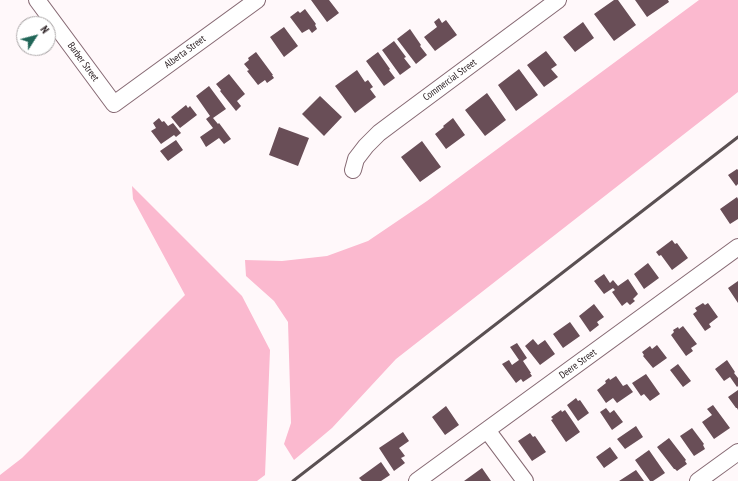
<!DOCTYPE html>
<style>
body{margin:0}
#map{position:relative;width:738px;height:481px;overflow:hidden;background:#fff8fa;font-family:"PT Sans Narrow",sans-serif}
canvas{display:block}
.north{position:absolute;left:16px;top:16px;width:40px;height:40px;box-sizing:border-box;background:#fff;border:1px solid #aaa6a7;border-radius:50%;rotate:54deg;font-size:11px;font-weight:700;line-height:16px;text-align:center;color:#2b2023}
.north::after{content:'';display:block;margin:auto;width:14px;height:18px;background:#216658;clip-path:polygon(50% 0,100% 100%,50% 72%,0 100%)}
</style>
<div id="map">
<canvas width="738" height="481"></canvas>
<div class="north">N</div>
</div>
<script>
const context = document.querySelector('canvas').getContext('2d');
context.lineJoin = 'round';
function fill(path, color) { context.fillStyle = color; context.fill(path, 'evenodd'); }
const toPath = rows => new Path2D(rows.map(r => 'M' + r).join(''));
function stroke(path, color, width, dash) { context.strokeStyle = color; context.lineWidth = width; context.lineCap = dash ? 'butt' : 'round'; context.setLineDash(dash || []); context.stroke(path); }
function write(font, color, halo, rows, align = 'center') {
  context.font = font + ' "PT Sans Narrow",sans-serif'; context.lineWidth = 4; context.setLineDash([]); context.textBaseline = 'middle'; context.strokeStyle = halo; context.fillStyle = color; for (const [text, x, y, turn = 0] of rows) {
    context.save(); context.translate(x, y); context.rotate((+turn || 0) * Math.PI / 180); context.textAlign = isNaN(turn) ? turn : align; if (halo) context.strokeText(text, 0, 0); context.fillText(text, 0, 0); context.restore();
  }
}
const green = toPath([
 [699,0,738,0,738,92,396,359,332,428,294,460,284,444,291,423,288,322,274,301,246,276,245,260,282,261,327,256,368,241,427,201],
 [132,186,242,296,270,350,265,475,257,481,0,481,0,475,22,458,185,295,133,199]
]);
const building = toPath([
 [311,0,329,0,339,13,327,22],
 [614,0,618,0,636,25,614,41,594,14],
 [635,0,668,0,669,2,647,17],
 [305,9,316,24,315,25,317,29,312,33,309,29,302,33,290,17,298,11,300,13],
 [439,18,442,23,446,20,457,35,435,51,424,37,437,27,434,22],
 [583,22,594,38,575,52,563,37],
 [284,27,298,46,284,57,270,37],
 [410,29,421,45,420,46,427,55,416,64,397,39],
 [394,41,406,57,404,58,411,67,400,75,382,50],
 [546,51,557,65,551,69,558,77,544,87,527,65],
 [256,52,273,75,272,75,274,78,267,83,265,80,258,85,247,71,249,70,244,64,249,60,248,58],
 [378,52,390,69,389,70,395,78,384,86,366,61],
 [519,69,538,95,516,111,498,85],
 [357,70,365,82,368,80,373,87,370,89,376,97,355,113,335,86],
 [229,74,245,94,237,101,241,106,236,111,220,91,221,90,216,84],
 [209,86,226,109,213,118,218,124,219,123,231,139,224,144,219,138,206,147,200,137,213,128,206,119,210,116,196,96],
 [487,93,506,120,485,136,465,110],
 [320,96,342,117,324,136,302,114],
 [186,105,188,108,190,106,197,115,180,128,171,117],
 [159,118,162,122,164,121,168,126,173,123,181,133,176,137,174,135,161,144,151,131,156,128,153,123],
 [453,118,465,135,446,149,435,134,444,127,443,126],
 [279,127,309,138,298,166,269,155],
 [176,140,183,150,168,161,160,151],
 [422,141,441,167,420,182,401,157],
 [737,169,738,170,738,184,736,186,728,175],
 [737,197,738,199,738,219,730,224,720,209],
 [672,240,675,244,677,243,688,258,672,270,661,255,659,256,656,252],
 [648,263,659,278,644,289,634,274],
 [604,274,610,283,613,280,618,286,628,279,638,294,633,299,635,301,630,305,627,302,622,306,612,292,615,290,613,288,604,294,594,281],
 [738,281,738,303,728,288],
 [703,303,705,305,708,303,718,317,709,324,711,327,705,331,693,314,697,311,695,308],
 [594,304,604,317,597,322,599,325,590,332,579,316],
 [570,322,580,336,563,348,553,334],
 [683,326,697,344,691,348,693,351,686,356,671,335,674,332,673,330,678,327,679,329],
 [533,339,538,345,545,340,555,354,540,365,525,346],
 [517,343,527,358,523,361,531,373,530,373,532,376,523,382,521,379,516,383,502,364,509,360,512,365,519,360,510,347],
 [657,345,667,358,653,368,643,356,644,355,642,352,650,346,652,349],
 [727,360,735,372,734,373,738,378,738,386,737,387,730,377,724,381,715,369],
 [678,364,691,381,683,387,670,370],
 [646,374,660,394,650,401,644,394,641,396,632,383],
 [616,376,623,386,627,384,633,392,617,403,613,398,606,403,597,390,606,383,605,381,609,378,610,380],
 [738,390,738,410,737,408,736,408,728,397],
 [576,398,578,401,580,400,589,413,578,421,567,405],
 [713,405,730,428,714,439,702,422,712,415,707,409],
 [446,406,459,425,445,435,432,417],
 [606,408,610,413,614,410,623,422,612,430,600,412],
 [561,410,562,412,565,410,580,432,566,442,551,420,553,419,551,417],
 [636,426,643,437,625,449,617,439],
 [692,428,704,444,703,445,705,449,694,456,680,436],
 [403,432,409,441,399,448,405,456,401,458,405,463,394,471,379,448],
 [530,433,533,437,535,436,546,452,532,461,518,441],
 [669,438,686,460,685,461,687,464,677,471,675,469,674,469,657,447],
 [610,447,618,458,604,468,596,457],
 [649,450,665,473,653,481,650,481,635,460],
 [381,462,390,475,381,481,362,481,359,478],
 [482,468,491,481,464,481],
 [636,470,644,481,619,481]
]);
const street = toPath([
 [37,0,114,104,257,0],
 [353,170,356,159,366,146,379,133,395,121,558,0],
 [487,430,525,481],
 [417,481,738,247],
 [698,481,738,452]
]);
const rail = toPath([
 [293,481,738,137]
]);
const streetNames = [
 ["Alberta Street",185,52,-36],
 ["Barber Street",83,62,54],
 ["Commercial Street",450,80,-36],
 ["Deere Street",578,364,-36]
];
fill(green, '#fbb9cf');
fill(building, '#694e57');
stroke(street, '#866973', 18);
stroke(street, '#fff', 16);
stroke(rail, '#5a5052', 3);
write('10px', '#2b2023', '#fff', streetNames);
</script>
